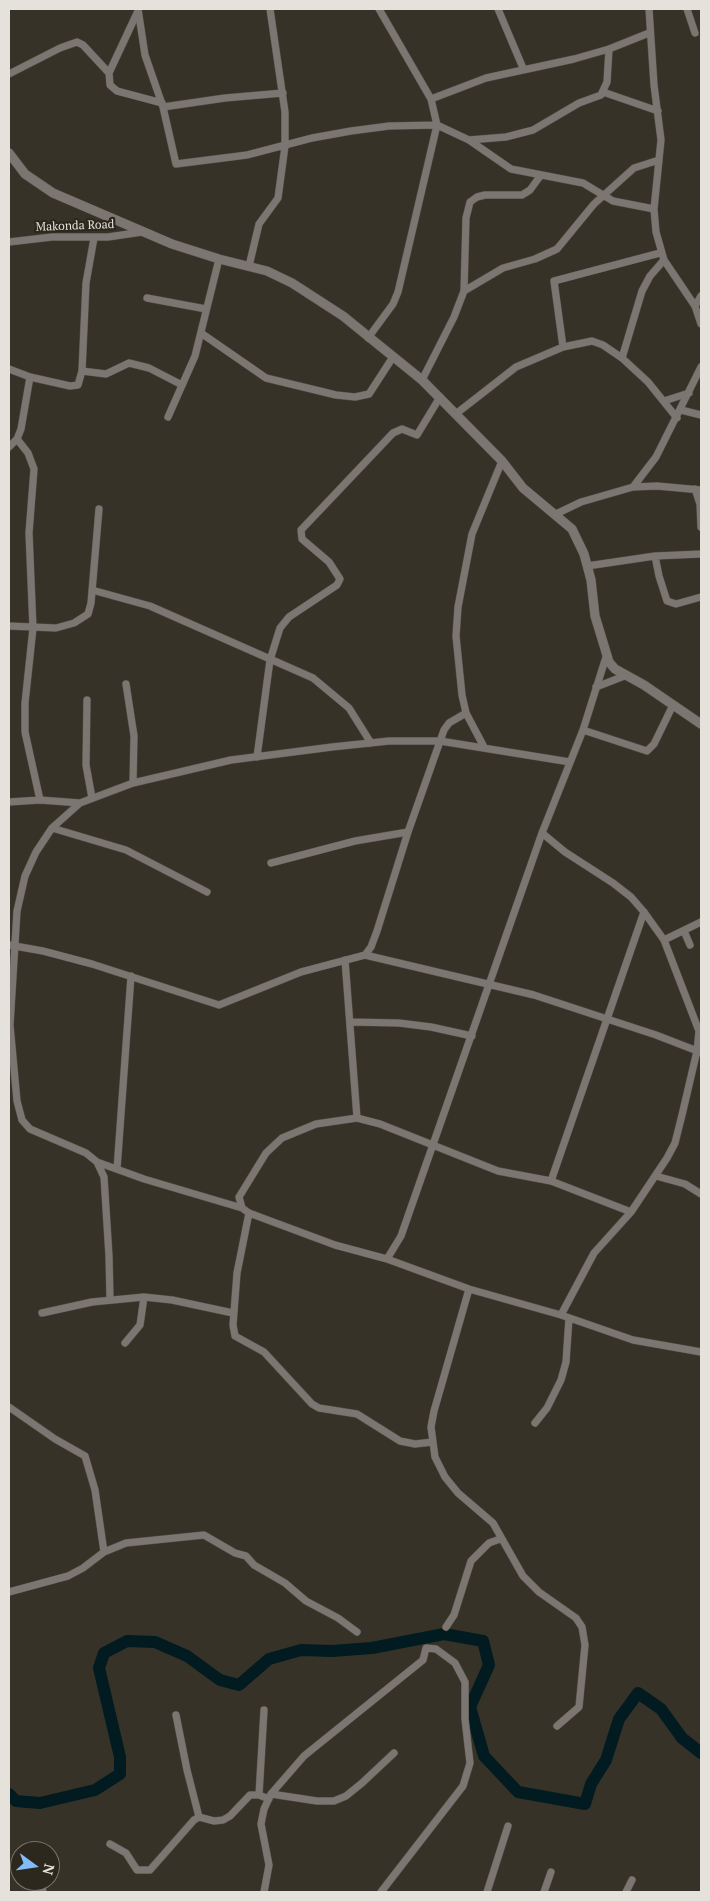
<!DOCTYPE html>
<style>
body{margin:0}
#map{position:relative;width:710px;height:1901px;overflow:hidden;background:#373227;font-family:"PT Serif",serif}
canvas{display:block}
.frame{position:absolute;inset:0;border:10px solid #e5e2db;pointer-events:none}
.north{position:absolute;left:10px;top:1841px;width:50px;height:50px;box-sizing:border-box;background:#2d281d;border:1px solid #777269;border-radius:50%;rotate:104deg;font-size:14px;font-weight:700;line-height:20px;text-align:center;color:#e5e2db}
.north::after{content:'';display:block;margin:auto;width:18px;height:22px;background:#81bcfa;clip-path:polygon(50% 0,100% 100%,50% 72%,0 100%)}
</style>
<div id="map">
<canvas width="710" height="1901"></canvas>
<div class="frame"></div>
<div class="north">N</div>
</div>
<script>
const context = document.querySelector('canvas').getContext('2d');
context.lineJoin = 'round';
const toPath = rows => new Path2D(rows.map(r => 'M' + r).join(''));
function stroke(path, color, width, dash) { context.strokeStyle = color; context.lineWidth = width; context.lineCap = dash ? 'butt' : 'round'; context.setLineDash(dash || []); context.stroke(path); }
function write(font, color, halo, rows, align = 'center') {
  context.font = font + ' "PT Serif",serif'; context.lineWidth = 4.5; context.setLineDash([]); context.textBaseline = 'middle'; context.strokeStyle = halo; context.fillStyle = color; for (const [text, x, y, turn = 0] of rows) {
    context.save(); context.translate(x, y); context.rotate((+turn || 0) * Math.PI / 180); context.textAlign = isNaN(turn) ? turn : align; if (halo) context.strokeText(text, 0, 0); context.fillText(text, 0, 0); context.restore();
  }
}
const river = toPath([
 [9,1794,16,1801,40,1803,95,1790,120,1774,120,1757,99,1668,104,1653,127,1641,155,1642,187,1656,220,1680,239,1685,269,1659,301,1650,332,1651,372,1648,444,1634,483,1641,489,1665,470,1707,484,1756,518,1792,585,1804,591,1784,606,1760,619,1719,638,1693,661,1709,682,1738,701,1753]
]);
const minor = toPath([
 [138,9,145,55,163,107,176,164,247,155,312,138,351,131,389,126,437,125,469,140,511,169,583,183,613,201,654,209],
 [498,9,523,68],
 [649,9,654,85,661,140,654,209,656,232,664,260,695,306,701,324],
 [687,9,695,33],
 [137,13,109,73,110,85,117,91,162,103],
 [9,74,60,48,77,42,83,45,109,73],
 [603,92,658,111],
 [431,99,486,78,574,59,609,49,649,33],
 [163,107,225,98,283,93],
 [469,140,506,137,533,130,579,103,601,95,607,82,609,49],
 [9,242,52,237,108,237,142,232],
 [249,266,259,224,278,198,285,146,285,112,270,9],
 [464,291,503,268,535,259,557,249,594,204,634,168,659,160],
 [147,298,206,309],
 [695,306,701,296],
 [201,333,266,378,336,395,355,397,369,394,393,357],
 [368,338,393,304,398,292,437,125,431,99,379,9],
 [563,347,554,281,660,253],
 [622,358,642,291,650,276,664,260],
 [9,369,30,377,70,386,78,385,82,371,86,283,94,238],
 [82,371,106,374,129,363,149,368,182,385],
 [422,380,454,317,464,291,466,218,470,202,477,197,485,195,522,195,530,190,541,175],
 [664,401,689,393],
 [681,410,701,415],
 [457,413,516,367,563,347,592,341,603,345,622,358,648,382,677,418],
 [168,417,195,356,219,259],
 [17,439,28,453,34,469,29,533,33,628,25,703,25,732,40,800],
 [9,447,17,439,21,429,30,377],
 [633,487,656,457,701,367],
 [695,489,700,504,701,527],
 [556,514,581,502,633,487,657,486,701,490],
 [655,556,659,576,667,601,676,604,701,597],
 [587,566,655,556,701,554],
 [92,590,150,606,313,678,349,708,371,743],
 [9,626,56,628,74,623,88,614,91,603,99,509],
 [126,684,134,736,133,783],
 [596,687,627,675],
 [87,700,86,765,92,798],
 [583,730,647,751,654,744,673,705],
 [484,747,466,713,462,695,456,636,458,607,472,534,502,461],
 [257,757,270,660,280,628,289,617,337,585,340,579,329,562,302,539,301,530,393,433,402,429,417,435,440,397],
 [9,802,40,800,80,803],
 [52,828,126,850,207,892],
 [542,833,565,852,613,883,631,897,644,912,664,940,699,1031,697,1051,682,1115,675,1143,667,1158,631,1212,594,1253,561,1315],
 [271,863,355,841,408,832],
 [684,931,690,945],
 [664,940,701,922],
 [9,945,43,951,92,964,219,1005,301,972,365,955,371,947,377,931,408,832,444,730,449,723,466,713],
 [365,955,534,995,656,1035,700,1052],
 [345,960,357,1118],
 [350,1022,399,1023,431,1027,472,1036],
 [97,1162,144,1179,242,1208],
 [117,1169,131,976],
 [656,1176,685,1184,701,1194],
 [551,1181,644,912],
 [631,1212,551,1181,498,1171,380,1124,357,1118,316,1124,282,1138,266,1153,239,1197,242,1208,249,1213,335,1245,387,1259,469,1289,561,1315,633,1340,701,1352],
 [249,1213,237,1273,233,1325,235,1336,264,1352,312,1404,319,1408,357,1414,400,1441,415,1444,433,1442],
 [387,1259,401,1236,542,833,583,730,606,657],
 [469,1289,434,1411,431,1427,435,1457,445,1477,458,1493,493,1523,523,1576,539,1592,576,1618,582,1627,585,1645,579,1707,557,1726],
 [110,1299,109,1256,104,1177,97,1162,86,1153,30,1129,22,1120,17,1101,10,1025,17,911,25,876,36,852,52,828,80,803,133,783,231,760,332,747,389,741,440,741,570,762],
 [42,1313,92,1302,144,1297,172,1300,233,1313],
 [125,1343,140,1325,144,1297],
 [9,1407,55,1439,85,1456,95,1490,104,1552],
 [535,1423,547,1408,561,1380,566,1362,569,1318],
 [9,1592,68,1576,83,1568,104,1552,126,1543,204,1535,235,1553,246,1556,254,1565,285,1583,306,1601,338,1618,357,1632],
 [446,1627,454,1615,471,1561,489,1543,500,1539],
 [176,1715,187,1770,199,1817],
 [271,1794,317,1801,334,1801,346,1796,362,1783,394,1753],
 [259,1795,264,1710],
 [110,1844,126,1853,137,1870,150,1870,194,1820,199,1817,214,1821,223,1820,230,1816,250,1795,259,1795,269,1799],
 [41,1881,43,1892],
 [264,1892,269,1865,261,1824,264,1809,271,1794,304,1756,423,1660,426,1648,436,1649,455,1663,465,1682,465,1719,470,1763,463,1786,381,1892],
 [487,1892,508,1826],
 [544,1892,551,1872],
 [626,1892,632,1880]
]);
const tertiary = toPath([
 [9,153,25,174,53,193,172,244,219,259,267,271,292,283,343,316,422,380,502,461,523,488,572,529,584,554,591,580,595,616,609,662,615,669,644,685,701,724]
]);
const streetNames = [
 ["Makonda Road",75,226,-2]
];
stroke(river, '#011b21', 12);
stroke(minor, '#534e44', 8);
stroke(tertiary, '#534e44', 10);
stroke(minor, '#7c7672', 7);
stroke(tertiary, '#7c7672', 9);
write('12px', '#e5e2db', '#2d281d', streetNames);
</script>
